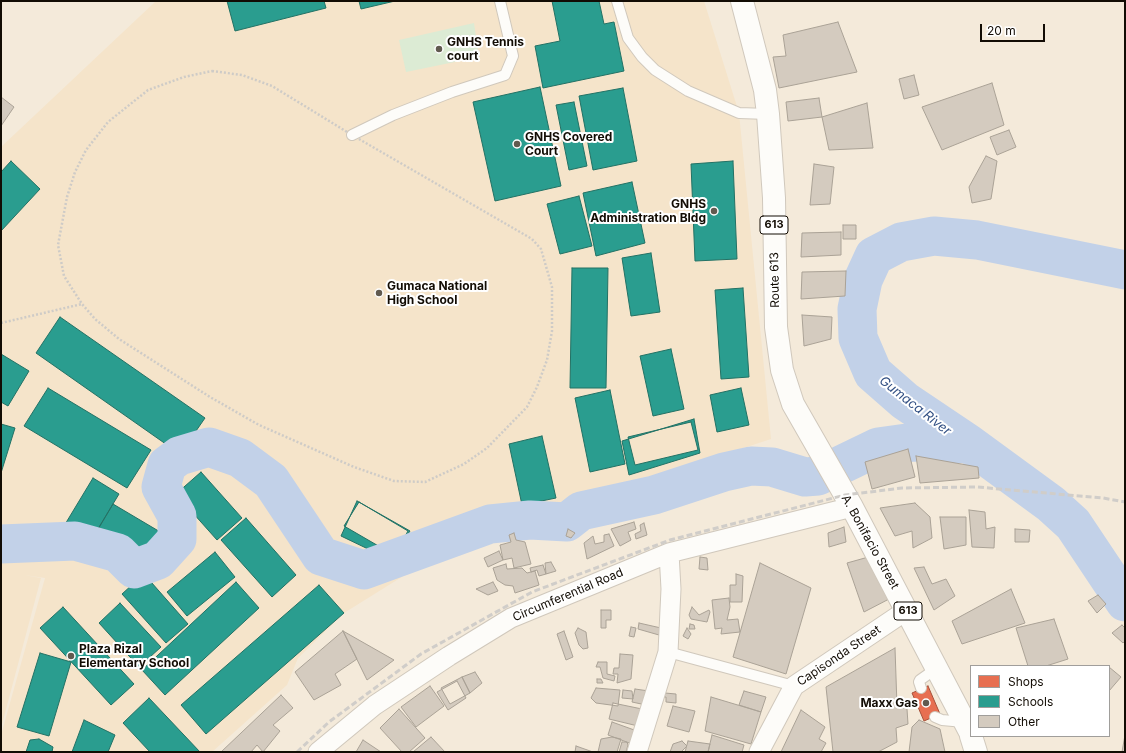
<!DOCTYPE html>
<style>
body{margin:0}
#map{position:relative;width:1126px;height:753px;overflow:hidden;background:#f4eada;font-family:Inter,sans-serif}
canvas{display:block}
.frame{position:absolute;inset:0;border:2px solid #120c04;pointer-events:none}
.legend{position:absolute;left:970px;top:665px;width:140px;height:72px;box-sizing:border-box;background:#fff;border:1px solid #a09e9b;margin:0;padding:5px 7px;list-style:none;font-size:12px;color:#120c04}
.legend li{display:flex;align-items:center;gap:8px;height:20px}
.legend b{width:20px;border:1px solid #a09e9b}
.scale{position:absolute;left:980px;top:24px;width:65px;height:18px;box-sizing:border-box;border:2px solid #120c04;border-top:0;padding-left:5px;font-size:12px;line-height:14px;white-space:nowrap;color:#120c04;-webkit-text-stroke:3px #fff;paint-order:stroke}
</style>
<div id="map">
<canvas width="1126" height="753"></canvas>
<div class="frame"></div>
<ul class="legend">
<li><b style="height:11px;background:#e76f51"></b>Shops</li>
<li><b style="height:11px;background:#2a9d8f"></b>Schools</li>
<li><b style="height:11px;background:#d4cbbf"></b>Other</li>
</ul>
<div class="scale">20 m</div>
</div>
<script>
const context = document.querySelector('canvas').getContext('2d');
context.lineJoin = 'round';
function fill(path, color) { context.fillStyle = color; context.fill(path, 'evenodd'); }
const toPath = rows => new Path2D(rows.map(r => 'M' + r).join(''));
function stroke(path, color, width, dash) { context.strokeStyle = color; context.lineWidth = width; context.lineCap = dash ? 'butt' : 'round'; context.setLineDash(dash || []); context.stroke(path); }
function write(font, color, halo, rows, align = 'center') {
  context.font = font + ' Inter,sans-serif'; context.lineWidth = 4; context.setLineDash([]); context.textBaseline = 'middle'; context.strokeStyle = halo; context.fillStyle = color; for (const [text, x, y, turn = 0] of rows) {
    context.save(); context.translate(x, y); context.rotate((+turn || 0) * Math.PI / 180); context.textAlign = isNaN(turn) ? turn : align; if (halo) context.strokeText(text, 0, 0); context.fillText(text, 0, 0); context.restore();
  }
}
const built = toPath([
 [156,1,704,1,739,113,771,439,458,542,344,613,298,658,287,685,212,752,1,752,1,735,45,578,24,575,41,578,1,728,1,147]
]);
const green = toPath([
 [474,23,479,57,406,72,399,40]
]);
const shops = toPath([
 [928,686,940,714,924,721,912,693,928,686]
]);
const schools = toPath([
 [227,1,324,1,326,8,235,31,227,1],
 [359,1,395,1,361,9,359,1],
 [552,1,599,1,604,24,614,22,624,71,543,88,535,46,560,41,552,1],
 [540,87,561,186,495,201,473,102,540,87],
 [623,88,637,161,593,170,579,96,623,88],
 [574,102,587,166,569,170,556,105,574,102],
 [11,161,40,189,1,231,1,172,11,161],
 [733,161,737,259,695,261,691,164,733,161],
 [632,182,645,243,596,256,583,193,632,182],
 [579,196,592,246,560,254,547,204,579,196],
 [651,253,660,312,631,316,622,258,651,253],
 [572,268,608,268,606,388,570,388,572,268],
 [743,288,749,377,721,379,715,290,743,288],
 [60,317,205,418,180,454,36,353,60,317],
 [671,349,684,409,653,416,640,356,671,349],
 [1,354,29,371,8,406,1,402,1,354],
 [48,388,151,450,127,488,24,426,48,388],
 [741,388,749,425,717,432,710,395,741,388],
 [610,390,625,464,590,472,575,398,610,390],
 [694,419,700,453,629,475,622,441,694,419],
 [691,422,698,450,635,465,628,437,691,422],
 [1,424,15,428,1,473,1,424],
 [542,436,556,498,522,505,509,444,542,436],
 [201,472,242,518,217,540,176,494,201,472],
 [93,478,119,494,90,542,64,526,93,478],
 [357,501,410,531,391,560,341,536,357,501],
 [359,502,408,531,394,555,344,526,359,502],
 [113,504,167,536,151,563,97,531,113,504],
 [246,518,296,575,272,597,221,540,246,518],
 [215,552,235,577,187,616,167,592,215,552],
 [144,574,188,624,166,643,122,594,144,574],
 [236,582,259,608,165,695,142,670,236,582],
 [319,585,344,613,206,734,181,705,319,585],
 [120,603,161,647,139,667,99,623,120,603],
 [63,607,134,684,111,705,40,628,63,607],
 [40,653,71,662,49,736,17,727,40,653],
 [149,698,200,752,150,752,123,723,149,698],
 [84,720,115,735,108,752,72,752,84,720],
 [39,739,53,747,52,752,26,752,30,740,39,739]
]);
const river = toPath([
 [1125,270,977,240,934,236,901,242,874,256,863,280,857,309,858,338,873,373,905,401,969,444,1051,504,1073,524,1125,602],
 [1,544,75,541,118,553,134,569,158,560,177,539,177,516,161,487,167,465,179,456,209,447,240,458,271,481,321,556,364,570,490,524,530,520,567,522,581,511,654,495,724,472,751,466,772,467,805,477,818,476,878,447,914,442,969,444]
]);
const building = toPath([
 [838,22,857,72,779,88,773,57,786,56,783,35,838,22],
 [914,75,919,95,904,99,899,79,914,75],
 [992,83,1004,125,942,150,922,107,992,83],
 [1,97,14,107,1,126,1,97],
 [819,98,822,117,788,121,786,102,819,98],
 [867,103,873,148,829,150,822,117,867,103],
 [1009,130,1016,147,997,155,990,137,1009,130],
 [986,156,997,161,991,199,972,203,969,187,986,156],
 [814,164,834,167,830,204,810,205,814,164],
 [843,225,856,225,856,239,843,239,843,225],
 [841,232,841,255,801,257,802,233,841,232],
 [846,271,845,296,801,299,802,272,846,271],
 [802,315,832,317,831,339,804,346,802,315],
 [908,449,915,477,872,489,865,462,908,449],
 [916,456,978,467,979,478,920,483,916,456],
 [915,503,930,517,932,538,913,548,912,531,895,536,880,508,915,503],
 [969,510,985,512,986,529,995,527,994,548,972,547,969,510],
 [940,517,966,517,966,545,944,549,940,517],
 [634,522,636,529,628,532,631,540,620,546,611,529,634,522],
 [644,523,647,535,636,539,635,534,641,531,640,525,644,523],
 [844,527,846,542,829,547,828,533,844,527],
 [568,529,575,533,571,538,566,536,568,529],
 [1015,529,1030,530,1029,542,1015,542,1015,529],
 [514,533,516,540,525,542,531,564,514,568,512,558,503,560,500,545,511,542,509,535,514,533],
 [609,534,614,546,587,559,584,543,593,536,595,544,604,542,604,535,609,534],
 [499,551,503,560,488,567,484,558,499,551],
 [872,556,891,598,864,612,847,563,872,556],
 [700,557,707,558,708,570,699,569,700,557],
 [551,562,556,571,546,574,545,563,551,562],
 [760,563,811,588,786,674,733,657,760,563],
 [506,564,507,569,522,568,527,573,535,571,539,585,515,593,513,586,505,585,497,580,493,568,506,564],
 [543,565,546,574,539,576,537,570,531,572,530,568,543,565],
 [924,567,932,584,946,579,955,596,934,610,914,568,924,567],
 [736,574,743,576,742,602,730,602,730,585,736,585,736,574],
 [493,582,498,591,488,595,476,589,493,582],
 [1011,589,1025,623,962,644,952,621,1011,589],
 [1098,595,1106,604,1097,613,1088,601,1098,595],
 [729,598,730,607,727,620,738,619,740,632,721,634,722,628,715,629,712,600,729,598],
 [692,607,699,615,709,610,710,612,707,622,691,619,689,615,692,607],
 [601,610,611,610,611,620,606,620,606,628,601,628,601,610],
 [1054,619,1068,659,1046,666,1028,666,1016,628,1054,619],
 [639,623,661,628,659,635,638,629,639,623],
 [690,624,694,625,695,629,689,629,690,624],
 [1122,625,1125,628,1125,641,1123,643,1112,633,1122,625],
 [631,627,636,628,634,637,629,636,631,627],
 [578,628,586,632,588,648,583,649,579,645,575,633,578,628],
 [687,628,691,634,688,639,683,636,687,628],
 [343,631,394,660,367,680,343,631],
 [343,631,357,659,335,674,341,685,314,700,295,672,343,631],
 [564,631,573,657,566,660,557,634,564,631],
 [895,648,897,706,907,709,908,724,896,728,897,742,878,752,833,752,826,687,895,648],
 [620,654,633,655,631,679,617,683,618,674,613,674,614,668,619,668,620,654],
 [598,662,607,662,607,674,615,676,614,681,603,678,600,667,596,667,598,662],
 [1109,667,1121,677,1109,691,1109,667],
 [475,672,482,683,470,693,462,677,475,672],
 [462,677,470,693,450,704,441,688,462,677],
 [597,679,601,679,603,683,597,683,597,679],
 [457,681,466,698,448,710,437,692,457,681],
 [430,686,444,706,416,727,401,707,430,686],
 [666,686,665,693,676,694,676,703,666,702,666,697,660,697,666,686],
 [596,688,620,690,618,706,596,703,591,698,596,688],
 [635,689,649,691,646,705,632,702,635,689],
 [623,690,632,691,633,699,622,698,623,690],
 [744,691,766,697,761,712,739,705,744,691],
 [281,695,293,708,273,725,280,731,263,752,257,745,251,752,221,752,281,695],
 [711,697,761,712,751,744,705,731,711,697],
 [613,703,642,709,638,726,609,719,613,703],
 [673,706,695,711,689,732,667,726,673,706],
 [399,709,425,738,409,752,402,752,380,728,399,709],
 [801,710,825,727,819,739,826,743,821,752,781,752,801,710],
 [919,720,940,729,945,752,909,752,912,727,919,720],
 [612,722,637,731,632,744,608,735,612,722],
 [712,735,744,745,742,752,708,752,712,735],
 [1125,735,1125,752,1122,752,1125,735],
 [431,737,445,752,413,752,431,737],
 [612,737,621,739,617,752,598,752,601,739,612,737],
 [363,740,381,752,356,752,363,740],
 [682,741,687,746,681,752,670,752,673,744,682,741],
 [688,741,710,744,708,752,685,752,688,741],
 [622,742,627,742,628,745,626,752,619,752,622,742],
 [576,746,593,752,575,752,576,746]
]);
const path = toPath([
 [212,71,242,75,272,86,352,135,532,239,541,249,552,287,552,331,547,360,537,387,527,407,487,448,464,464,425,482,394,481,354,467,259,425,210,397,119,339,95,319,82,304,64,276,58,245,67,197,75,172,86,150,108,122,148,90,184,77,212,71],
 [1,323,82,304]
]);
const service = toPath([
 [617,1,628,38,642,57,655,70,688,91,739,113,768,114],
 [352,135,393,115,452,92,505,75,513,56,500,1],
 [668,652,794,686],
 [921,688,919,682,920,680,937,668],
 [935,717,942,720,964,722]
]);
const minor = toPath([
 [318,752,375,705,449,656,511,618,669,553,852,507],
 [637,752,668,652,671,589,669,553],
 [759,752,794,686,907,610]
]);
const primary = toPath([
 [742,1,765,90,768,114,774,198,776,327,782,370,793,404,852,507,971,734],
 [971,736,976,752]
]);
const rail = toPath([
 [297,752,329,722,421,654,532,592,670,540,845,495,902,488,977,487,1103,498,1125,502]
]);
const markers = [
 [439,49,4,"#615a4f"],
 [517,144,4,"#615a4f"],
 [714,211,4,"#615a4f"],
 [379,293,4,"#615a4f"],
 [71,656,4,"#615a4f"],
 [926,703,4,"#615a4f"]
];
const shields = [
 [774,225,28],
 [908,611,28]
];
const shieldNames = [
 ["613",774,225],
 ["613",908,611]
];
const poiNames = [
 ["GNHS Tennis",447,42],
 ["court",447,56],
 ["GNHS Covered",525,137],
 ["Court",525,151],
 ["GNHS",706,204,"right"],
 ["Administration Bldg",706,218,"right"],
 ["Gumaca National",387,286],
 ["High School",387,300],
 ["Plaza Rizal",79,649],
 ["Elementary School",79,663],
 ["Maxx Gas",918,703,"right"]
];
const streetNames = [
 ["Route 613",775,280,-91],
 ["A. Bonifacio Street",870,542,61],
 ["Circumferential Road",568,595,-23],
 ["Capisonda Street",839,656,-34]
];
const waterNames = [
 ["Gumaca River",915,406,38]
];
fill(built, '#f5e4ca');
fill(green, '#dcebd4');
fill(shops, '#e76f51');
stroke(shops, '#a7513a', 1);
fill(schools, '#2a9d8f');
stroke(schools, '#237265', 1);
stroke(river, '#c2d1e8', 39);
fill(building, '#d4cbbf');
stroke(building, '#aaa296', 1);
stroke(service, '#d0c8bc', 12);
stroke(minor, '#d0c8bc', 21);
stroke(primary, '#d0c8bc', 24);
stroke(path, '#cecbc7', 2.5, [2, 2]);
stroke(service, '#fdfcf9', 10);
stroke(minor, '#fdfcf9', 19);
stroke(primary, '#fdfcf9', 22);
stroke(rail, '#d0cdc9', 3, [6, 3]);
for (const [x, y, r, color] of markers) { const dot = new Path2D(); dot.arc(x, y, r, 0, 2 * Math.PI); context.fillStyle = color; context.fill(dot); stroke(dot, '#fff', 1.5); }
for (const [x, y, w] of shields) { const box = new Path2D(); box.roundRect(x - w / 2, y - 9, w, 18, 3); context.fillStyle = '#fff'; context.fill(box); stroke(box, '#120c04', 1); }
write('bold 11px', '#120c04', null, shieldNames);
write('bold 12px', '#120c04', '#fff', poiNames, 'left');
write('12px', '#120c04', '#fff', streetNames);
write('italic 13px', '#314f83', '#fff', waterNames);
</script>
